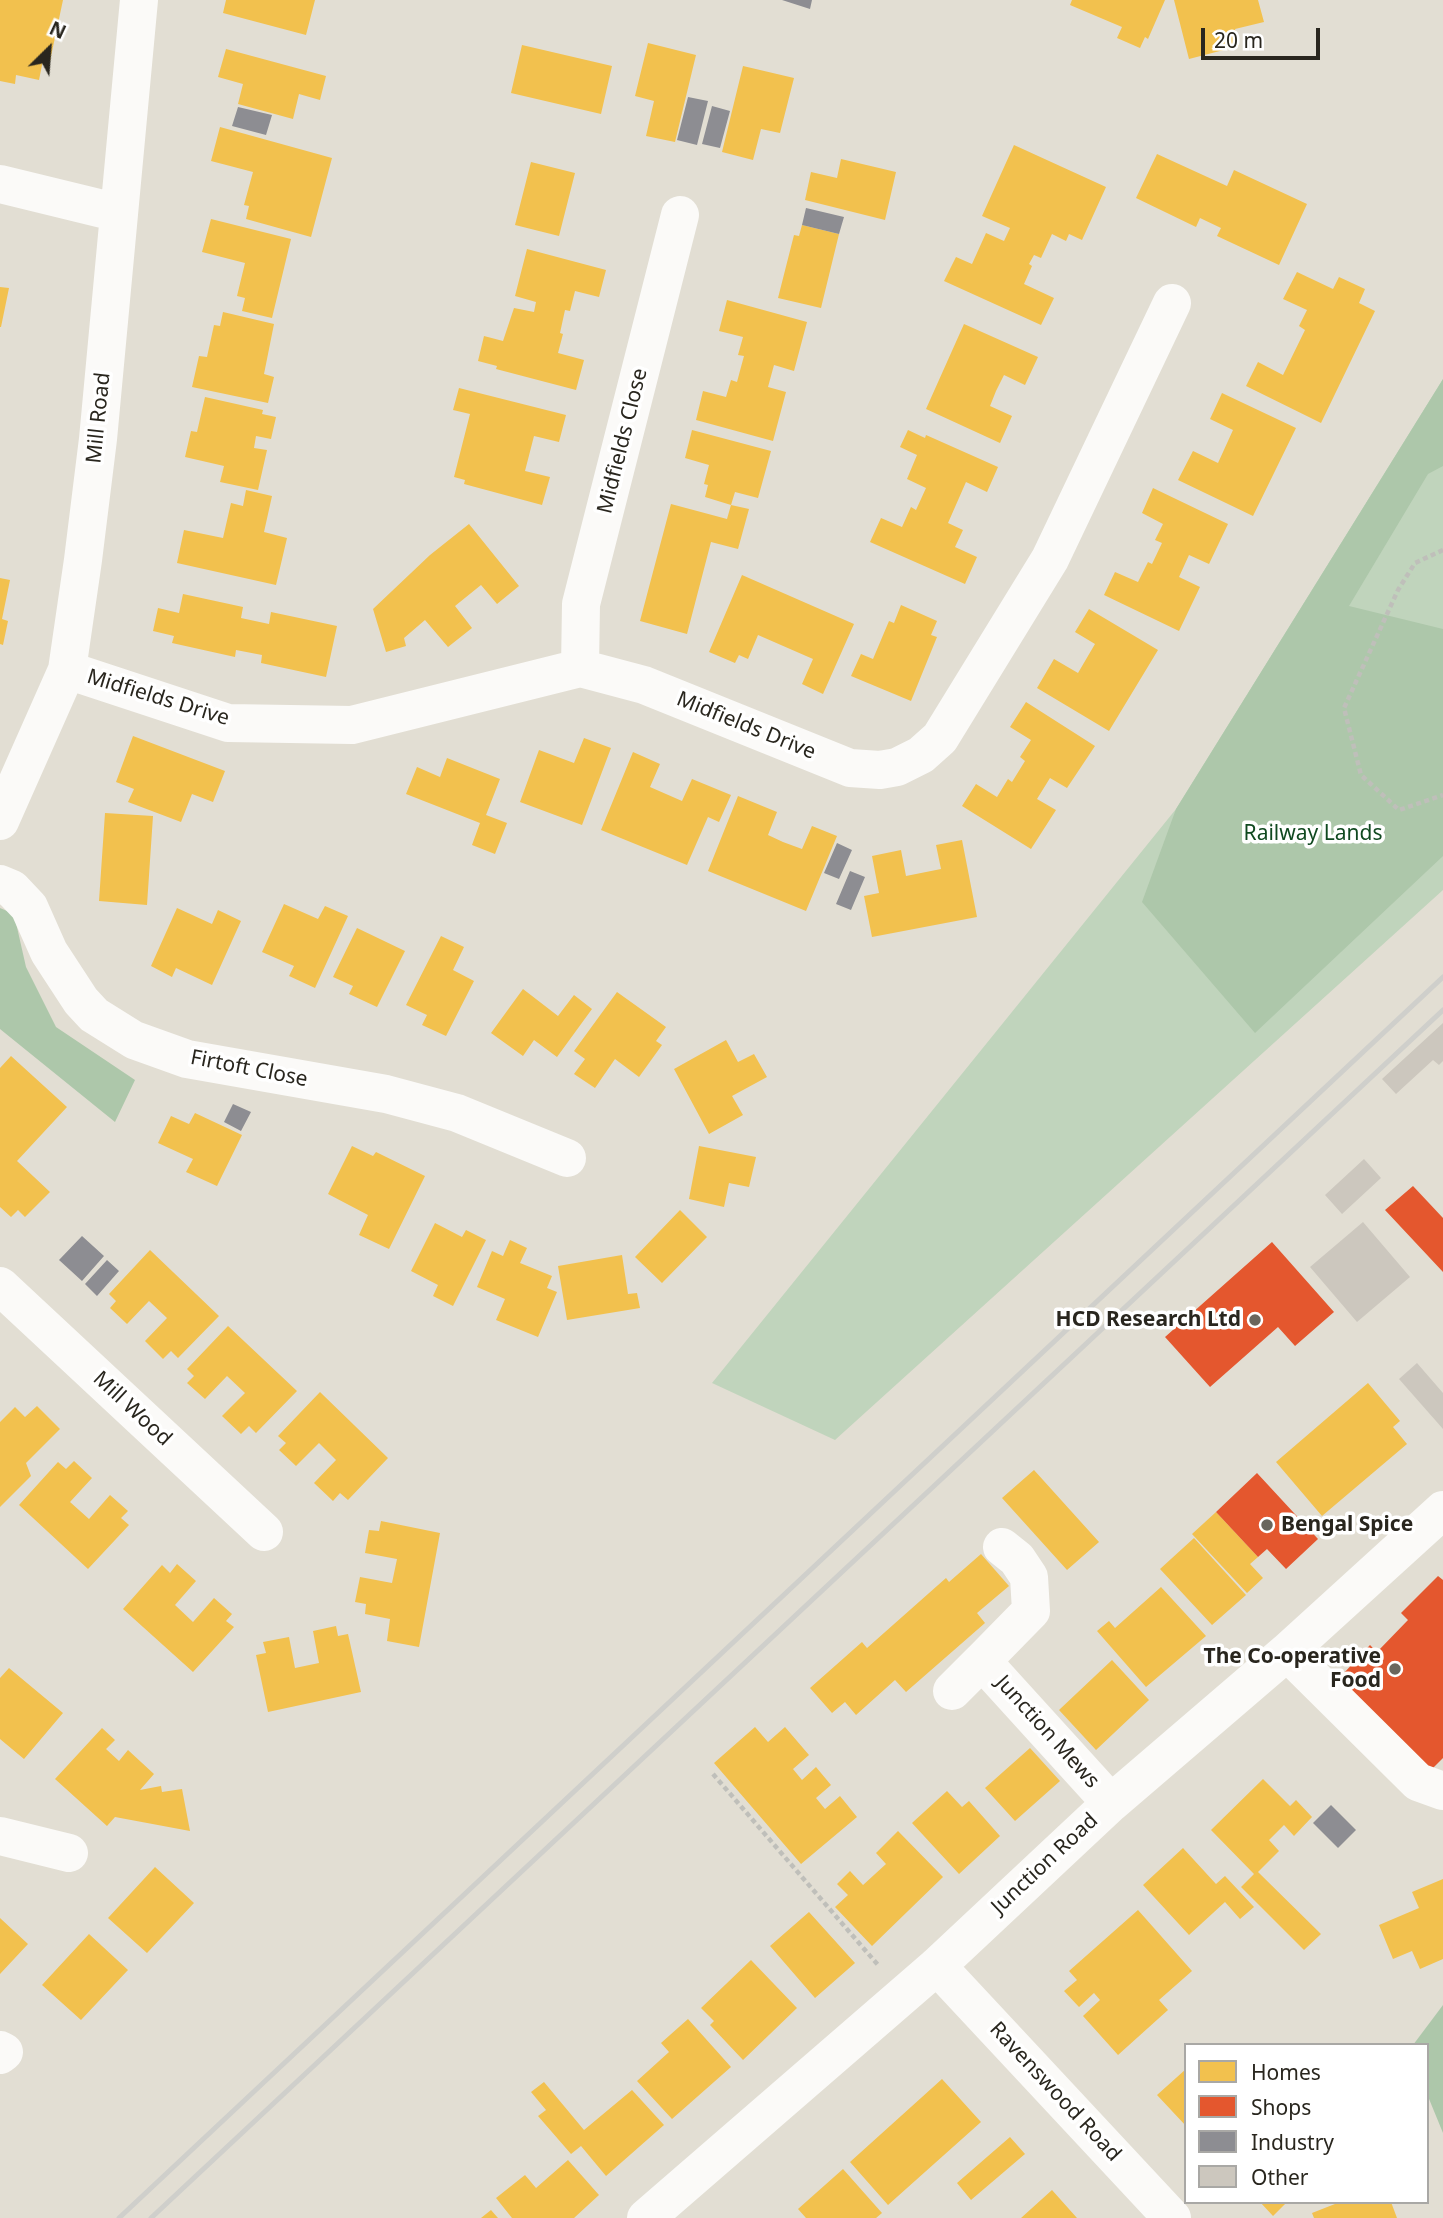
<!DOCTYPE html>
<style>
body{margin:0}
#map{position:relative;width:1443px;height:2218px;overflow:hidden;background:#e2ded3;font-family:"Noto Sans",sans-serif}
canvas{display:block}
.legend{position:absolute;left:1184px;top:2043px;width:245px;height:161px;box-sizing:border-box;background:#fff;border:2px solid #a9a8a5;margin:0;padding:9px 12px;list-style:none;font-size:21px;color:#29261e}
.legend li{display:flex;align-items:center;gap:14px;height:35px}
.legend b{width:35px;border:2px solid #a9a8a5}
.north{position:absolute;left:14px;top:14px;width:70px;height:70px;-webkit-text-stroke:5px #fff;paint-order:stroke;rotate:25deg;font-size:19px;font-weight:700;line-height:28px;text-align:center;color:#29261e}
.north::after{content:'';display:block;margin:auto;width:24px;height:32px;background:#29261e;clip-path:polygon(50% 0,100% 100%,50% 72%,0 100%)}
.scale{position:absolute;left:1201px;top:28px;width:119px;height:32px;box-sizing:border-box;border:4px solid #29261e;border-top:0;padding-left:9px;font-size:21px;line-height:24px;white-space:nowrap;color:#29261e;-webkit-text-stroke:5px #fff;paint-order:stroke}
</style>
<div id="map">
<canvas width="1443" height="2218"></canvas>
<ul class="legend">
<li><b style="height:19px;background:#f2c14e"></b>Homes</li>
<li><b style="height:19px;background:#e4572e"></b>Shops</li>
<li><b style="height:19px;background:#8d8d92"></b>Industry</li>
<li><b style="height:19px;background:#ccc7be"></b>Other</li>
</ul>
<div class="north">N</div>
<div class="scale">20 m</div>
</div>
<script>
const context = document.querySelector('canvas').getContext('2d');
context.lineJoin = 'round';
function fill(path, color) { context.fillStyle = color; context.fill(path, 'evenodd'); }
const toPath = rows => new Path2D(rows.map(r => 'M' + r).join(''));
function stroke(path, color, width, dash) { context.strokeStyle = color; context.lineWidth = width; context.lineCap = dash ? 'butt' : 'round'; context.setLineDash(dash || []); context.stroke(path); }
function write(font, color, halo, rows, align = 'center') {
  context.font = font + ' "Noto Sans",sans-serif'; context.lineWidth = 7; context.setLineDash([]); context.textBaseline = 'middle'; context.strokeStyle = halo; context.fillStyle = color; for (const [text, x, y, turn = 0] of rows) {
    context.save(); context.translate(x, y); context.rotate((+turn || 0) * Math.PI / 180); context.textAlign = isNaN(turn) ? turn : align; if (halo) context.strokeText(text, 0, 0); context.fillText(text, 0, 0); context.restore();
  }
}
const green = toPath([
 [1443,379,1443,890,835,1440,712,1383,1176,809]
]);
const forest = toPath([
 [1443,379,1443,466,1428,474,1349,606,1443,629,1443,856,1255,1033,1142,902,1176,809],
 [0,908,14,914,26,967,56,1027,135,1080,115,1122,0,1029],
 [1443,2005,1443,2133,1427,2094,1427,2045,1413,2045]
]);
const homes = toPath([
 [0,0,63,0,50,61,43,60,39,80,16,75,15,84,0,81],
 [226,0,315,0,306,35,223,13],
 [1072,0,1165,0,1148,39,1145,37,1140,48,1117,38,1122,27,1070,5],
 [1174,0,1258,0,1264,22,1235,29,1239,46,1189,59],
 [648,43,696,55,675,142,646,136,654,101,635,96],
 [522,45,612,66,601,114,511,93],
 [226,49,326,76,320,100,299,94,293,119,238,104,243,84,218,77],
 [743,66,794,78,780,133,761,129,753,160,722,152],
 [220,127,332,158,311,237,246,219,249,206,244,205,253,172,211,161],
 [1014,145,1106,187,1082,240,1069,234,1066,241,1052,234,1041,258,1034,255,1029,264,1032,266,1024,284,1054,298,1041,325,944,281,956,257,972,264,986,233,1004,241,1010,228,982,216],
 [1157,154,1227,186,1234,170,1307,204,1279,265,1217,236,1221,228,1200,218,1196,227,1136,198],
 [841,159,896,172,885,220,805,200,811,172,837,178],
 [531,162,575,173,559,236,515,225],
 [211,219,291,239,272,318,242,311,245,298,237,296,245,263,202,252],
 [802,225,839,234,821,308,778,298,794,235,799,236],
 [527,249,606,270,599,297,575,291,570,311,565,310,560,333,563,334,558,353,584,360,576,390,496,369,497,366,478,361,484,336,503,341,514,308,534,312,536,302,515,296],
 [1297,272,1333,289,1339,277,1365,289,1359,303,1375,311,1321,423,1246,386,1258,362,1283,375,1305,330,1299,326,1307,310,1283,299],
 [0,287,9,288,1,327,0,327],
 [727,300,807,322,794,371,774,365,768,387,786,392,773,441,696,420,703,391,726,397,731,380,737,382,741,367,744,356,738,355,743,337,719,331],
 [223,312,274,324,264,374,274,377,268,403,192,387,199,356,207,357,214,325,220,326],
 [964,324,1038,357,1025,385,1004,375,996,391,990,406,1012,416,1000,443,926,409],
 [459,388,566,415,559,442,534,436,525,471,550,477,542,505,464,484,465,480,454,477,470,414,453,410],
 [1222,393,1296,428,1253,516,1178,480,1193,451,1218,463,1233,430,1210,419],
 [205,397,263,410,262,414,276,417,271,439,256,436,254,448,267,450,258,490,220,482,224,466,185,457,191,431,197,432],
 [692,430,771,451,758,498,735,492,731,505,705,497,708,485,704,484,709,465,685,458],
 [908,430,925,438,926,435,998,467,987,492,966,482,948,523,963,530,955,547,977,557,965,584,870,542,881,518,902,527,911,507,916,510,926,488,907,479,917,455,900,447],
 [1153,488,1228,524,1209,564,1189,555,1179,577,1200,587,1179,631,1104,595,1115,572,1138,582,1148,562,1152,564,1162,543,1155,540,1163,524,1142,513],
 [246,490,272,496,264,532,287,538,276,585,177,563,184,530,223,538,231,503,243,506],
 [671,504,727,519,731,505,749,509,738,549,711,542,687,634,640,621],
 [469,524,519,586,497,604,481,585,455,606,472,628,448,647,425,620,404,638,406,646,386,652,373,609,430,555],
 [742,575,854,624,823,694,802,684,813,659,758,635,748,659,739,655,735,663,709,652],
 [0,578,10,580,2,619,8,621,3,645,0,644],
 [183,594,243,607,241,618,269,624,271,612,337,626,326,677,261,663,262,655,236,650,235,657,172,643,174,636,153,631,158,608,179,613],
 [901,605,937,621,931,635,937,637,911,701,851,676,861,654,873,659,889,621,894,623],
 [1089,609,1158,650,1109,731,1037,688,1054,659,1078,673,1095,644,1075,632],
 [1026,702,1095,746,1067,788,1050,778,1037,799,1056,810,1031,849,962,806,976,784,997,797,1008,779,1012,782,1025,761,1020,757,1031,740,1010,727],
 [133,736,225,771,213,802,192,794,181,822,128,802,134,789,116,782],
 [584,738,611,748,582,825,520,802,539,750,574,763],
 [633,752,660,764,650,787,682,801,692,779,731,795,719,822,708,817,687,865,601,830],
 [447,758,500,779,486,815,507,823,495,854,472,845,480,823,406,794,417,767,440,777],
 [738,796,777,812,768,835,783,842,802,849,812,826,837,836,806,911,708,871],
 [105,813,153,816,147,905,99,901],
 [962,840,977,917,872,937,864,896,879,893,872,856,901,850,906,876,941,869,936,845],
 [284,904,318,919,325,906,348,916,315,988,289,976,294,966,262,952],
 [177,908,212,924,218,910,241,921,212,985,176,968,172,977,151,966],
 [357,928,405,951,377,1007,349,994,353,986,333,977],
 [441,936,464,947,453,970,474,981,446,1036,422,1025,427,1015,406,1005],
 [523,989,558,1016,574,995,592,1009,557,1057,534,1040,523,1056,491,1033],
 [617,992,666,1027,656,1041,662,1045,639,1077,615,1059,595,1088,574,1074,585,1059,574,1051],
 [726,1040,738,1062,754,1054,767,1077,732,1096,743,1115,709,1134,674,1069],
 [11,1056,67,1107,17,1161,50,1192,25,1217,18,1210,11,1217,0,1207,0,1068],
 [195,1113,242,1135,217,1186,186,1172,193,1159,158,1143,171,1116,189,1124],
 [352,1146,373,1156,376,1152,425,1176,389,1249,359,1235,368,1215,328,1194],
 [699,1146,756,1157,749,1187,729,1183,724,1207,689,1199],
 [680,1210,707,1237,662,1283,635,1257],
 [435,1223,462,1237,466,1230,486,1240,453,1306,433,1296,438,1285,411,1271],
 [510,1240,527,1248,520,1263,552,1276,547,1288,557,1292,538,1337,496,1320,505,1299,477,1287,492,1251,503,1256],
 [150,1250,219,1316,178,1358,171,1351,163,1359,145,1341,167,1318,149,1301,127,1324,110,1308,116,1301,109,1294],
 [622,1255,628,1294,637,1293,640,1308,567,1320,558,1266],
 [228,1326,297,1391,256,1433,249,1426,241,1434,222,1416,245,1393,227,1376,205,1399,187,1383,194,1376,187,1369],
 [1368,1383,1400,1421,1393,1427,1407,1444,1322,1516,1276,1462],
 [320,1392,388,1458,348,1500,340,1493,333,1501,314,1483,336,1460,319,1443,296,1466,279,1450,286,1443,278,1436],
 [37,1406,60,1429,26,1463,31,1476,0,1507,0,1422,15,1407,25,1417],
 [74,1461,92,1478,70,1502,89,1519,110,1495,128,1511,121,1518,129,1525,88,1569,19,1505,58,1462,66,1469],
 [1034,1470,1099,1542,1067,1570,1002,1498],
 [1216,1512,1258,1557,1250,1564,1263,1578,1247,1593,1192,1534],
 [381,1521,440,1533,419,1647,387,1641,390,1619,365,1614,366,1604,355,1602,360,1577,392,1583,397,1559,365,1553,369,1530,379,1531],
 [1194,1538,1246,1595,1212,1625,1160,1569],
 [981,1554,1009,1586,977,1613,985,1623,906,1692,895,1680,856,1715,845,1702,832,1713,810,1688,862,1642,867,1648,946,1578,949,1582],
 [177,1564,196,1581,175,1605,193,1622,214,1598,232,1614,226,1621,234,1627,193,1672,123,1609,162,1565,170,1573],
 [1161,1587,1206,1636,1146,1687,1097,1631,1109,1621,1115,1628],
 [336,1626,338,1636,348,1634,361,1692,268,1712,256,1655,266,1653,263,1642,289,1637,295,1668,319,1663,313,1631],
 [1112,1660,1149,1700,1096,1750,1059,1710],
 [9,1668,63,1713,24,1759,0,1739,0,1678],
 [755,1727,768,1742,785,1727,809,1755,793,1769,802,1780,816,1767,831,1785,816,1798,825,1809,840,1796,857,1817,801,1864,714,1763],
 [102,1728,115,1740,106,1749,119,1761,128,1750,154,1774,140,1790,161,1786,162,1792,182,1789,190,1831,115,1817,107,1826,55,1779],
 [1030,1748,1060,1781,1015,1821,985,1788],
 [1263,1779,1290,1806,1296,1800,1312,1817,1294,1836,1284,1825,1269,1840,1279,1851,1258,1872,1321,1934,1304,1950,1241,1887,1254,1874,1211,1830],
 [947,1791,962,1807,969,1801,1000,1836,959,1874,912,1823],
 [898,1831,943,1877,872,1946,835,1907,848,1895,837,1884,850,1871,863,1885,886,1864,876,1853],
 [1183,1848,1216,1884,1225,1876,1254,1907,1240,1919,1225,1902,1189,1935,1143,1885],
 [155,1867,194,1903,147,1953,108,1918],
 [1443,1879,1443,1959,1420,1969,1412,1951,1393,1959,1379,1925,1419,1908,1412,1892],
 [1138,1910,1192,1971,1159,2000,1168,2010,1118,2055,1083,2016,1100,2000,1094,1993,1079,2007,1064,1991,1077,1980,1069,1971],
 [809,1912,855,1963,815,1998,770,1946],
 [0,1918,28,1944,0,1974],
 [89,1934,128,1970,81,2020,42,1985],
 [751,1960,797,2008,743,2060,710,2025,714,2021,701,2008],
 [688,2019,731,2067,672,2119,637,2081,669,2052,661,2043],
 [1186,2069,1186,2126,1157,2095],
 [942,2079,981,2122,888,2205,850,2162],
 [544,2082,584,2130,632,2090,664,2125,606,2176,581,2146,571,2154,538,2116,546,2110,531,2092],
 [1010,2137,1025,2154,971,2200,957,2183],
 [568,2160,599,2195,574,2218,512,2218,496,2198,525,2175,536,2188],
 [843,2169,882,2213,876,2218,806,2218,798,2209],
 [1052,2190,1077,2218,1021,2218],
 [1260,2202,1287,2202,1273,2216],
 [1340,2202,1391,2202,1397,2218,1314,2218,1312,2213],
 [491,2210,498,2218,481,2218]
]);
const shops = toPath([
 [1413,1186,1443,1218,1443,1272,1385,1210],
 [1272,1242,1334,1312,1295,1346,1278,1327,1210,1387,1165,1337],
 [1257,1473,1318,1539,1286,1569,1267,1549,1258,1557,1216,1512],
 [1438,1576,1443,1580,1443,1758,1424,1777,1331,1687,1370,1645,1377,1652,1408,1620,1401,1613]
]);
const industry = toPath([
 [782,0,812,0,810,9],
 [688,97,708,101,697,145,677,140],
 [712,106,730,111,720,148,702,144],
 [238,107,272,115,266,135,232,126],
 [806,208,844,217,839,234,802,225],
 [837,843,852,850,839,879,824,873],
 [850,871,865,877,851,910,836,904],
 [233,1104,251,1112,241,1131,224,1122],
 [82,1236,104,1256,82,1281,59,1260],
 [107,1260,119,1271,97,1296,85,1284],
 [1331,1805,1356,1830,1338,1848,1313,1823]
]);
const building = toPath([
 [1443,1023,1443,1061,1439,1065,1433,1060,1396,1094,1382,1079],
 [1364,1159,1381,1178,1342,1214,1325,1195],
 [1363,1222,1410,1277,1357,1322,1310,1267],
 [1417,1363,1443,1393,1443,1429,1399,1379]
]);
const path = toPath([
 [1443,550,1415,563,1398,590,1344,708,1361,775,1399,810,1443,795],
 [713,1774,878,1965]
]);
const minor = toPath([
 [0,184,119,213],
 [580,668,581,604,680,215],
 [67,670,228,723,352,725,580,668,644,685,850,768,880,770,897,767,921,755,940,738,1050,559,1172,303],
 [0,821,67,670,83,560,98,439,139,0],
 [0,884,12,889,29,907,49,952,81,1001,94,1015,134,1040,187,1059,386,1094,457,1113,567,1158],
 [0,1286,264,1532],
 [1002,1547,1017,1559,1029,1577,1031,1611,982,1661,1111,1803],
 [1287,1652,1418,1782,1443,1791],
 [952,1691,982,1661],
 [0,1836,69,1853],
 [937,1966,1172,2218],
 [0,2050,4,2052,0,2055],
 [646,2218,937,1966,1111,1803,1287,1652,1443,1510]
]);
const rail = toPath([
 [119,2218,1443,977],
 [151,2218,1443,1010]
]);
const markers = [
 [1255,1320,7,"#6a665d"],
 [1267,1525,7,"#6a665d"],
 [1395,1669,7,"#6a665d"]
];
const streetNames = [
 ["Mill Road",99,418,-84],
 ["Midfields Close",623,441,-76],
 ["Midfields Drive",158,698,17],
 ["Midfields Drive",746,726,22],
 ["Firtoft Close",249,1069,11],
 ["Mill Wood",132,1409,43],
 ["Junction Mews",1047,1732,48],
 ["Junction Road",1045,1864,-43],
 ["Ravenswood Road",1055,2092,47]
];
const parkNames = [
 ["Railway Lands",1313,834]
];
const poiNames = [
 ["HCD Research Ltd",1241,1320],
 ["Bengal Spice",1281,1525,"left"],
 ["The Co-operative",1381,1657],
 ["Food",1381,1681]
];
fill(green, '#c0d4bc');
fill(forest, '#adc7aa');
fill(homes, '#f2c14e');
fill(shops, '#e4572e');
fill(industry, '#8d8d92');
fill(building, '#ccc7be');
stroke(path, '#bfbfba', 4.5, [5, 3.5]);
stroke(minor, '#fbfaf8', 38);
stroke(rail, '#cfcfcb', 5);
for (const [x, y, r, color] of markers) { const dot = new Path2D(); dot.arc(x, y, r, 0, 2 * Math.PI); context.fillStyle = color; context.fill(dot); stroke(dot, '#fff', 2.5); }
write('21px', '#29261e', '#fff', streetNames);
write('21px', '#104920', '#fff', parkNames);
write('bold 21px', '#29261e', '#fff', poiNames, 'right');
</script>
